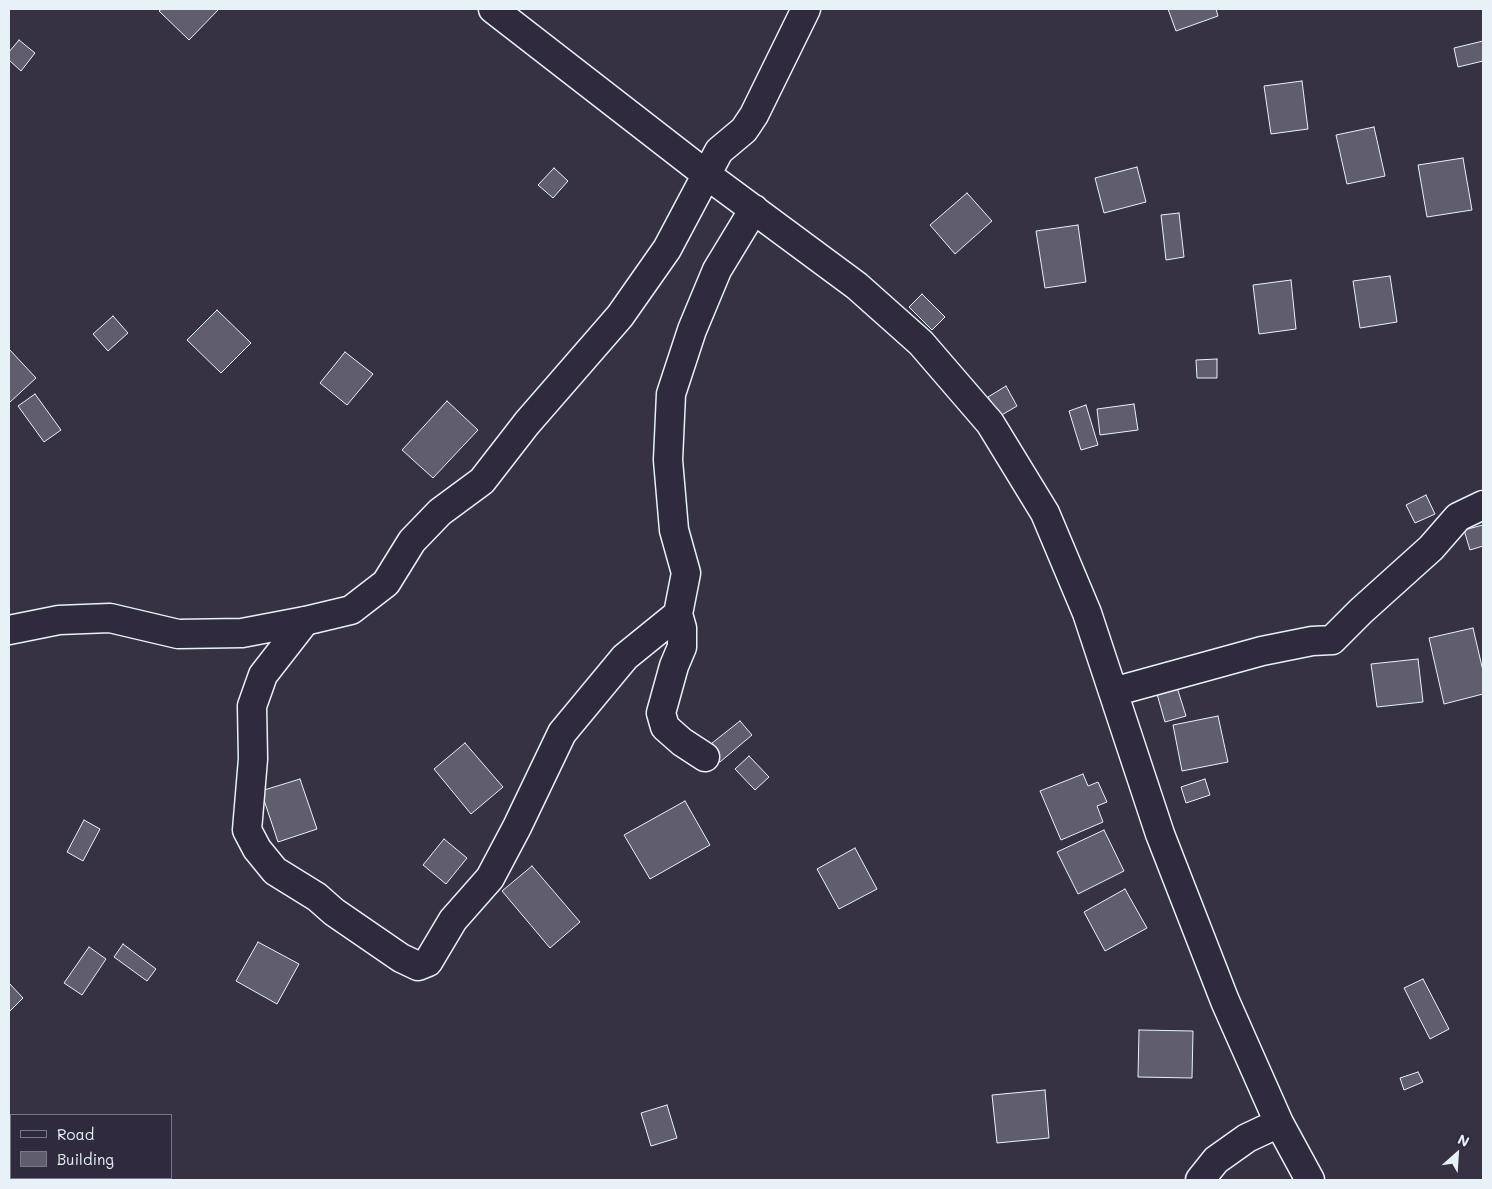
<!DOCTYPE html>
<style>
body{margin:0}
#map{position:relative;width:1492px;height:1189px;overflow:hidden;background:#363244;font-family:Mali,sans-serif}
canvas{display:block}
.frame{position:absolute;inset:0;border:10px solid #e8f1f8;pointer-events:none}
.legend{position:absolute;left:10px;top:1114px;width:162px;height:65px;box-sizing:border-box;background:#2f2a3d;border:1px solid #797a88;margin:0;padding:6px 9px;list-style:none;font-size:15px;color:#e8f1f8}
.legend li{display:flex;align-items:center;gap:10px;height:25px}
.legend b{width:25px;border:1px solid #797a88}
.north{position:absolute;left:1432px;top:1129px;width:50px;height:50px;-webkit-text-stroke:4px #2f2a3d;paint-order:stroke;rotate:26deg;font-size:14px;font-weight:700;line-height:20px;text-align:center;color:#e8f1f8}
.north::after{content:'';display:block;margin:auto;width:18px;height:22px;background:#e8f1f8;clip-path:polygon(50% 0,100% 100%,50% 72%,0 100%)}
</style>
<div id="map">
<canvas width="1492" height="1189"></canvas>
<div class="frame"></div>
<ul class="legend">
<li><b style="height:6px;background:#2f2a3d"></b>Road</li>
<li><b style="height:14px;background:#605e6e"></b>Building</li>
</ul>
<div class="north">N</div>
</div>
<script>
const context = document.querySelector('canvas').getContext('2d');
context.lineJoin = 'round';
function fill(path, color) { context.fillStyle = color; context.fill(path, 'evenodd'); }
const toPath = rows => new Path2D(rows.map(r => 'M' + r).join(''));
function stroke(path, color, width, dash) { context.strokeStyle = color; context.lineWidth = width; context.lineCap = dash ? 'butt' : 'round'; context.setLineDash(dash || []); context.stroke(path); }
const building = toPath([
 [162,9,219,9,189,40,159,11,162,9],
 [1168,9,1216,9,1218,16,1176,31,1168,9],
 [19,40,35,53,21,71,9,60,9,52,19,40],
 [1483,41,1483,61,1458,67,1454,48,1483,41],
 [1302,81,1308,129,1271,134,1264,86,1302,81],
 [1374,127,1385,176,1347,184,1336,135,1374,127],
 [1463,158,1472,210,1427,217,1418,165,1463,158],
 [1137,167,1146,202,1104,213,1095,178,1137,167],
 [554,168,568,181,553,198,538,185,554,168],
 [967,193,992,221,955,254,930,225,967,193],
 [1179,213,1184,257,1166,260,1161,215,1179,213],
 [1078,225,1086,282,1045,288,1036,231,1078,225],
 [1390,276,1397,322,1360,328,1353,281,1390,276],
 [1291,280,1296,329,1259,334,1253,285,1291,280],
 [922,294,945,317,932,330,909,307,922,294],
 [217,310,251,343,221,373,187,340,217,310],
 [113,316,128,333,108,351,93,334,113,316],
 [9,349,36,378,9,403,9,349],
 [345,352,373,374,347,405,320,383,345,352],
 [1217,359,1217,378,1197,378,1196,360,1217,359],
 [1006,386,1017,406,1000,416,988,397,1006,386],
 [35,394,61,430,44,442,18,406,35,394],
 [447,401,478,430,433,478,402,450,447,401],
 [1134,404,1138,430,1100,435,1097,409,1134,404],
 [1086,405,1098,445,1081,450,1069,411,1086,405],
 [1426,495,1435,514,1415,523,1406,505,1426,495],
 [1483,525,1483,546,1470,550,1464,530,1483,525],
 [1473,628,1483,671,1483,694,1444,704,1429,638,1473,628],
 [1418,659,1423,702,1377,707,1371,664,1418,659],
 [1175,681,1186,716,1165,722,1155,687,1175,681],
 [1218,716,1228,762,1182,771,1173,725,1218,716],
 [740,721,752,735,720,762,707,747,740,721],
 [465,743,503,787,471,814,434,769,465,743],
 [749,756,769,777,755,790,735,769,749,756],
 [1083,774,1088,786,1098,782,1107,802,1097,806,1103,822,1061,840,1040,791,1083,774],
 [300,779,317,829,278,842,261,791,300,779],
 [1205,779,1210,795,1186,803,1181,787,1205,779],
 [685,801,710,845,650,879,624,835,685,801],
 [84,820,100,829,83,861,67,852,84,820],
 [1104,830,1124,871,1078,894,1057,852,1104,830],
 [444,839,467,858,446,884,423,865,444,839],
 [855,848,877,889,839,909,817,869,855,848],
 [532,866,580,922,550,948,502,891,532,866],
 [1125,889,1147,928,1105,951,1084,912,1125,889],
 [258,942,299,964,277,1004,236,981,258,942],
 [123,944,156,969,147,981,114,957,123,944],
 [89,947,106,959,82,995,64,983,89,947],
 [1423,979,1449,1029,1430,1039,1404,988,1423,979],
 [9,983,23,998,9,1012,9,983],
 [1139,1030,1193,1031,1192,1078,1138,1077,1139,1030],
 [1418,1072,1423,1082,1404,1090,1400,1078,1418,1072],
 [1045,1090,1049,1138,997,1143,992,1095,1045,1090],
 [667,1105,677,1138,651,1146,641,1113,667,1105]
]);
const minor = toPath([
 [493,9,707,175,857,286,921,343,990,423,1045,513,1087,613,1160,834,1225,1001,1279,1123,1310,1180],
 [678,614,682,628,682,647,674,666,661,713,665,727,682,742,705,757],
 [305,621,263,675,252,706,253,759,247,830,257,849,275,871,317,897,334,912,401,958,418,966,428,962,453,920,490,878,517,827,562,733,625,657,678,614,686,573,674,530,668,460,671,394,692,330,717,270,754,209],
 [9,630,59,620,110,618,178,634,242,633,305,621,351,610,386,583,412,541,440,512,482,481,527,423,620,316,667,249,719,151,744,130,754,115,806,9],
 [1113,692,1262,651,1312,641,1332,640,1361,611,1431,548,1458,517,1483,505],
 [1200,1180,1216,1160,1247,1138,1279,1123]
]);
fill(building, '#605e6e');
stroke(building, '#e8f1f8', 1);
stroke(minor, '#e8f1f8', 31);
stroke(minor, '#2f2a3d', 28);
</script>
